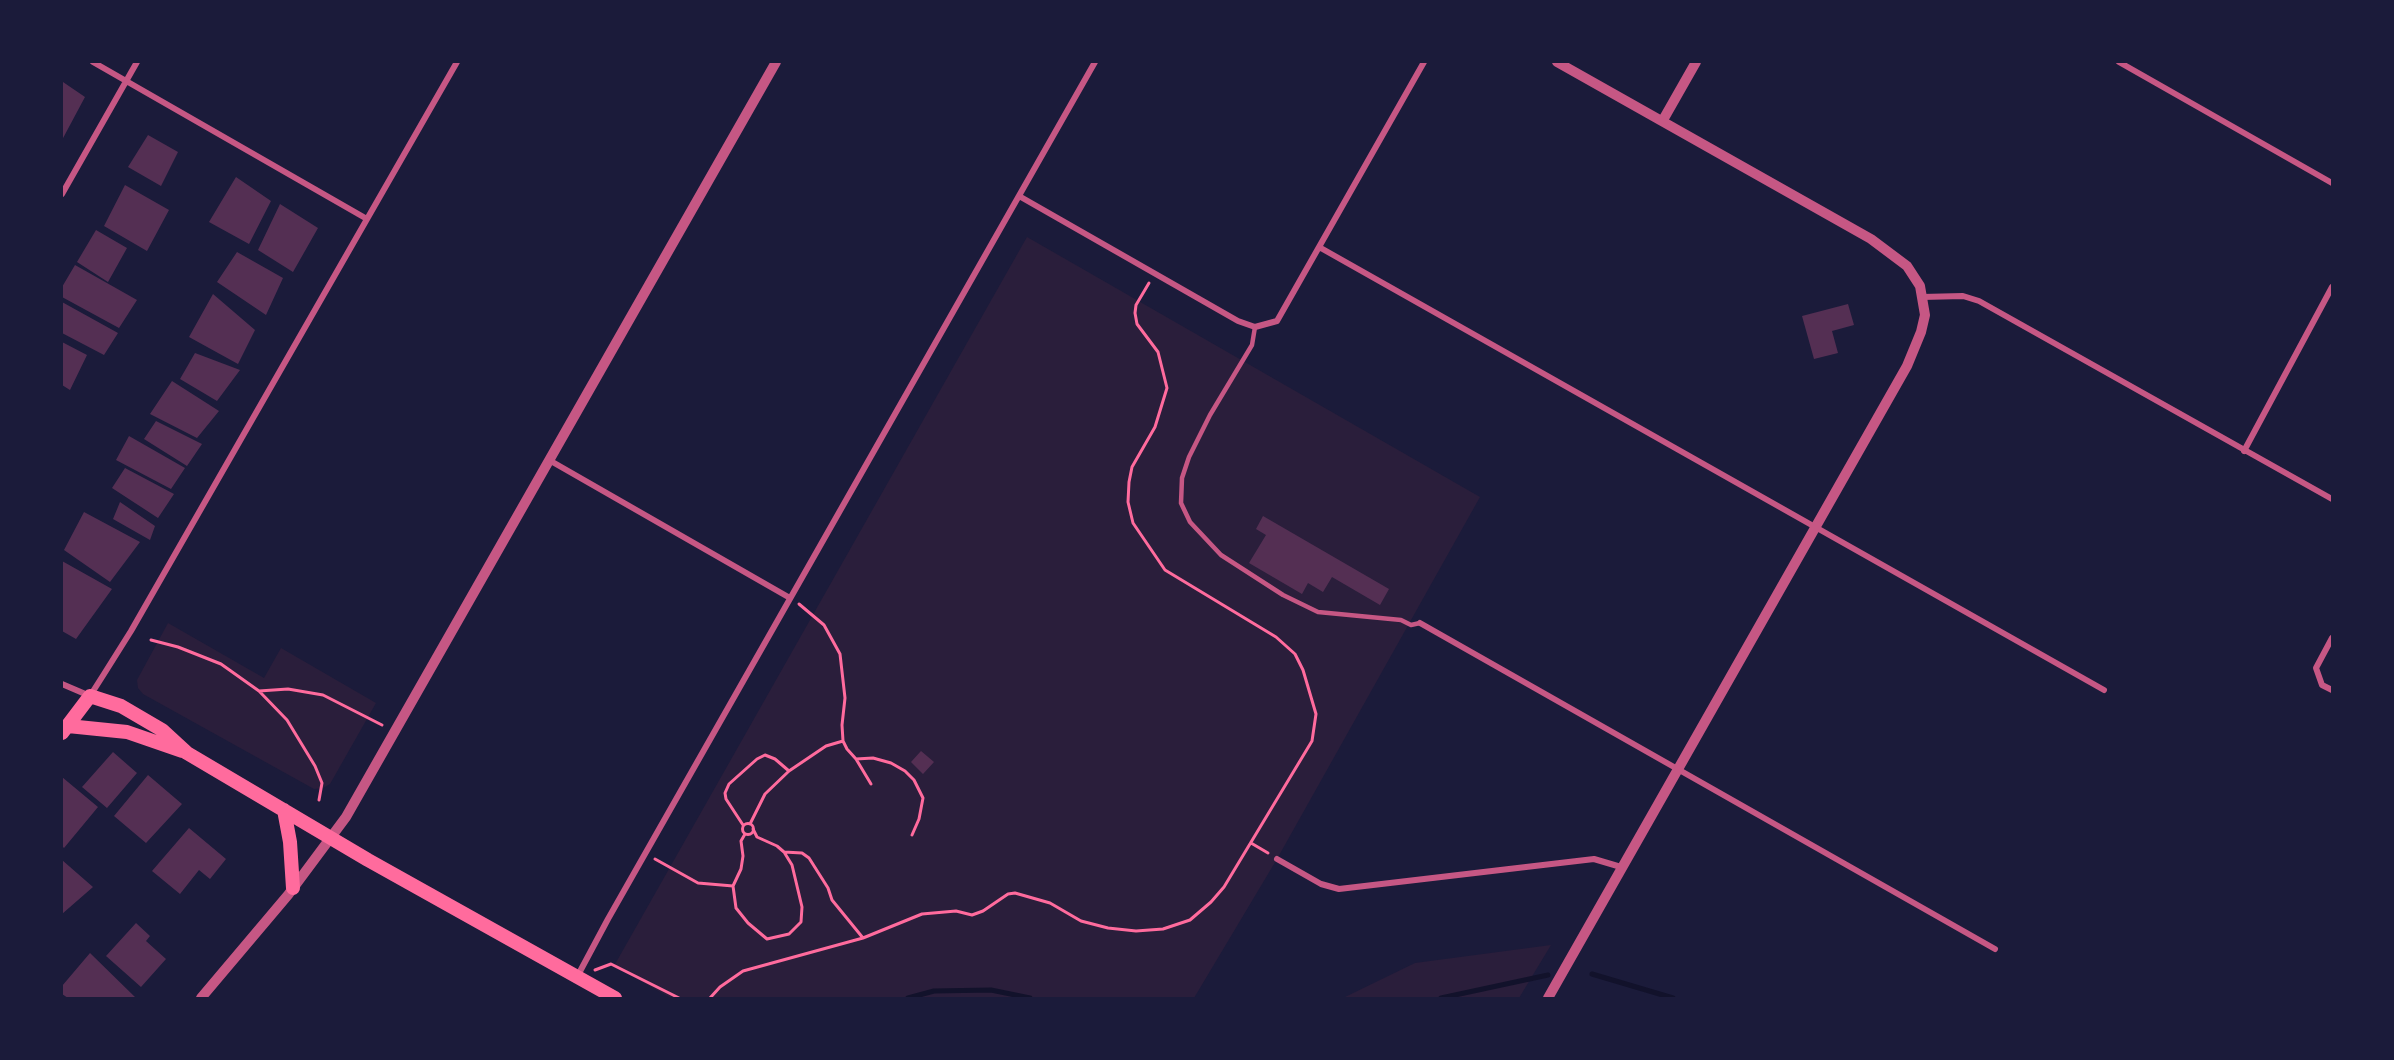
<!DOCTYPE html>
<style>
body{margin:0}
#map{position:relative;width:2394px;height:1060px;overflow:hidden;background:#1b1b3a;font-family:"Exo 2",sans-serif}
canvas{display:block}
.frame{position:absolute;inset:0;border:63px solid #1b1b3a;pointer-events:none}
</style>
<div id="map">
<canvas width="2394" height="1060"></canvas>
<div class="frame"></div>
</div>
<script>
const context = document.querySelector('canvas').getContext('2d');
context.lineJoin = 'round';
function fill(path, color) { context.fillStyle = color; context.fill(path, 'evenodd'); }
const toPath = rows => new Path2D(rows.map(r => 'M' + r).join(''));
function stroke(path, color, width, dash) { context.strokeStyle = color; context.lineWidth = width; context.lineCap = dash ? 'butt' : 'round'; context.setLineDash(dash || []); context.stroke(path); }
const green = toPath([
 [1027,237,1480,497,1277,859,1194,998,671,998,614,966],
 [168,623,264,678,281,648,376,703,330,784,323,788,314,789,143,694,138,688,137,680],
 [1551,945,1519,998,1343,998,1415,963]
]);
const stream = toPath([
 [1592,974,1673,998],
 [908,998,934,991,991,990,1030,998],
 [1441,998,1548,975]
]);
const building = toPath([
 [63,82,85,97,62,140,62,85],
 [148,135,178,152,161,186,128,167],
 [236,177,271,201,249,244,209,222],
 [125,185,169,210,147,251,104,226],
 [280,204,318,228,293,272,258,250],
 [96,230,127,248,108,282,77,262],
 [237,252,283,278,266,315,217,282],
 [75,265,137,300,119,328,62,297,62,287],
 [213,294,255,330,238,364,189,337],
 [62,302,118,333,104,355,62,333],
 [1848,304,1854,325,1832,331,1838,353,1814,359,1802,316],
 [62,342,87,355,70,390,62,385],
 [195,353,240,370,217,401,180,379],
 [172,381,219,411,197,438,150,414],
 [156,421,202,444,187,466,144,439],
 [129,436,185,468,171,489,116,460],
 [125,468,174,494,158,518,112,488],
 [120,502,155,526,150,540,113,519],
 [84,512,140,542,110,582,64,550],
 [1263,516,1389,589,1380,605,1332,577,1323,592,1308,583,1302,594,1249,563,1266,535,1256,529],
 [62,561,112,589,76,639,62,631],
 [921,751,934,762,923,774,911,762],
 [113,752,137,773,107,808,82,787],
 [148,775,182,804,146,843,114,816],
 [62,777,98,807,64,848,62,846],
 [189,828,226,859,210,879,199,870,180,894,152,871],
 [62,860,93,887,62,914],
 [136,923,150,936,146,941,166,959,141,987,106,956],
 [90,953,136,998,68,998,62,994,62,986]
]);
const path = toPath([
 [799,604,824,625,840,654,845,698,842,725,843,741,847,749,856,759,873,758,891,763,905,771,914,780,923,798,919,819,912,835],
 [151,640,178,647,221,664,259,691,287,720,315,766,322,783,319,800],
 [259,691,288,689,323,695,382,725],
 [856,759,871,784],
 '742.5 829a5.5 5.5 0 1 1 11 0a5.5 5.5 0 1 1-11 0Z',
 [750,824,765,794,789,771,826,746,843,741],
 [743,825,726,799,725,793,729,784,757,759,765,755,775,759,789,771],
 [745,834,741,841,743,856,741,869,733,886,736,908,748,923,767,939,789,934,801,922,802,907,792,865,784,852,777,846,757,837,753,829],
 [1251,843,1268,853],
 [784,852,802,853,809,858,828,888,832,900,863,938],
 [655,859,698,883,733,886],
 [595,970,611,964,679,998],
 [710,998,720,987,743,971,863,938,922,914,956,911,972,915,983,911,1008,894,1015,893,1050,903,1081,921,1108,928,1136,931,1163,929,1190,920,1211,902,1224,887,1312,741,1316,714,1303,670,1295,654,1276,637,1165,570,1133,523,1128,502,1129,482,1132,467,1155,427,1167,388,1158,352,1137,324,1135,313,1136,305,1149,283]
]);
const service = toPath([
 [1255,327,1252,345,1210,415,1189,457,1182,478,1181,503,1190,522,1221,555,1283,595,1318,612,1401,620,1411,625,1420,623]
]);
const minor = toPath([
 [93,62,367,219],
 [2119,62,2332,183],
 [62,194,137,62],
 [1019,196,1238,321,1255,327,1277,321,1424,62],
 [1319,247,2104,690],
 [1922,297,1963,296,1979,301,2332,499],
 [2244,451,2332,287],
 [549,460,790,598],
 [1420,623,1995,949],
 [2332,638,2316,668,2322,685,2332,690],
 [62,684,90,696,104,674,131,631,457,62],
 [1277,859,1321,884,1339,889,1594,859,1621,867],
 [577,977,608,919,1095,62]
]);
const tertiary = toPath([
 [1663,120,1696,62],
 [201,998,288,895,346,817,776,62],
 [1548,998,1907,366,1921,332,1925,315,1920,286,1907,266,1871,239,1557,62]
]);
const primary = toPath([
 [68,726,127,732,182,751],
 [62,733,90,696,121,706,162,730,187,753,368,860,615,998],
 [284,810,290,842,293,888]
]);
fill(green, '#2a1e3b');
stroke(stream, '#12122b', 5);
fill(building, '#542f53');
stroke(path, '#ff6b9d', 3);
stroke(service, '#c65784', 4.5);
stroke(minor, '#c65784', 6);
stroke(tertiary, '#c65784', 10);
stroke(primary, '#ff6b9d', 14);
</script>
